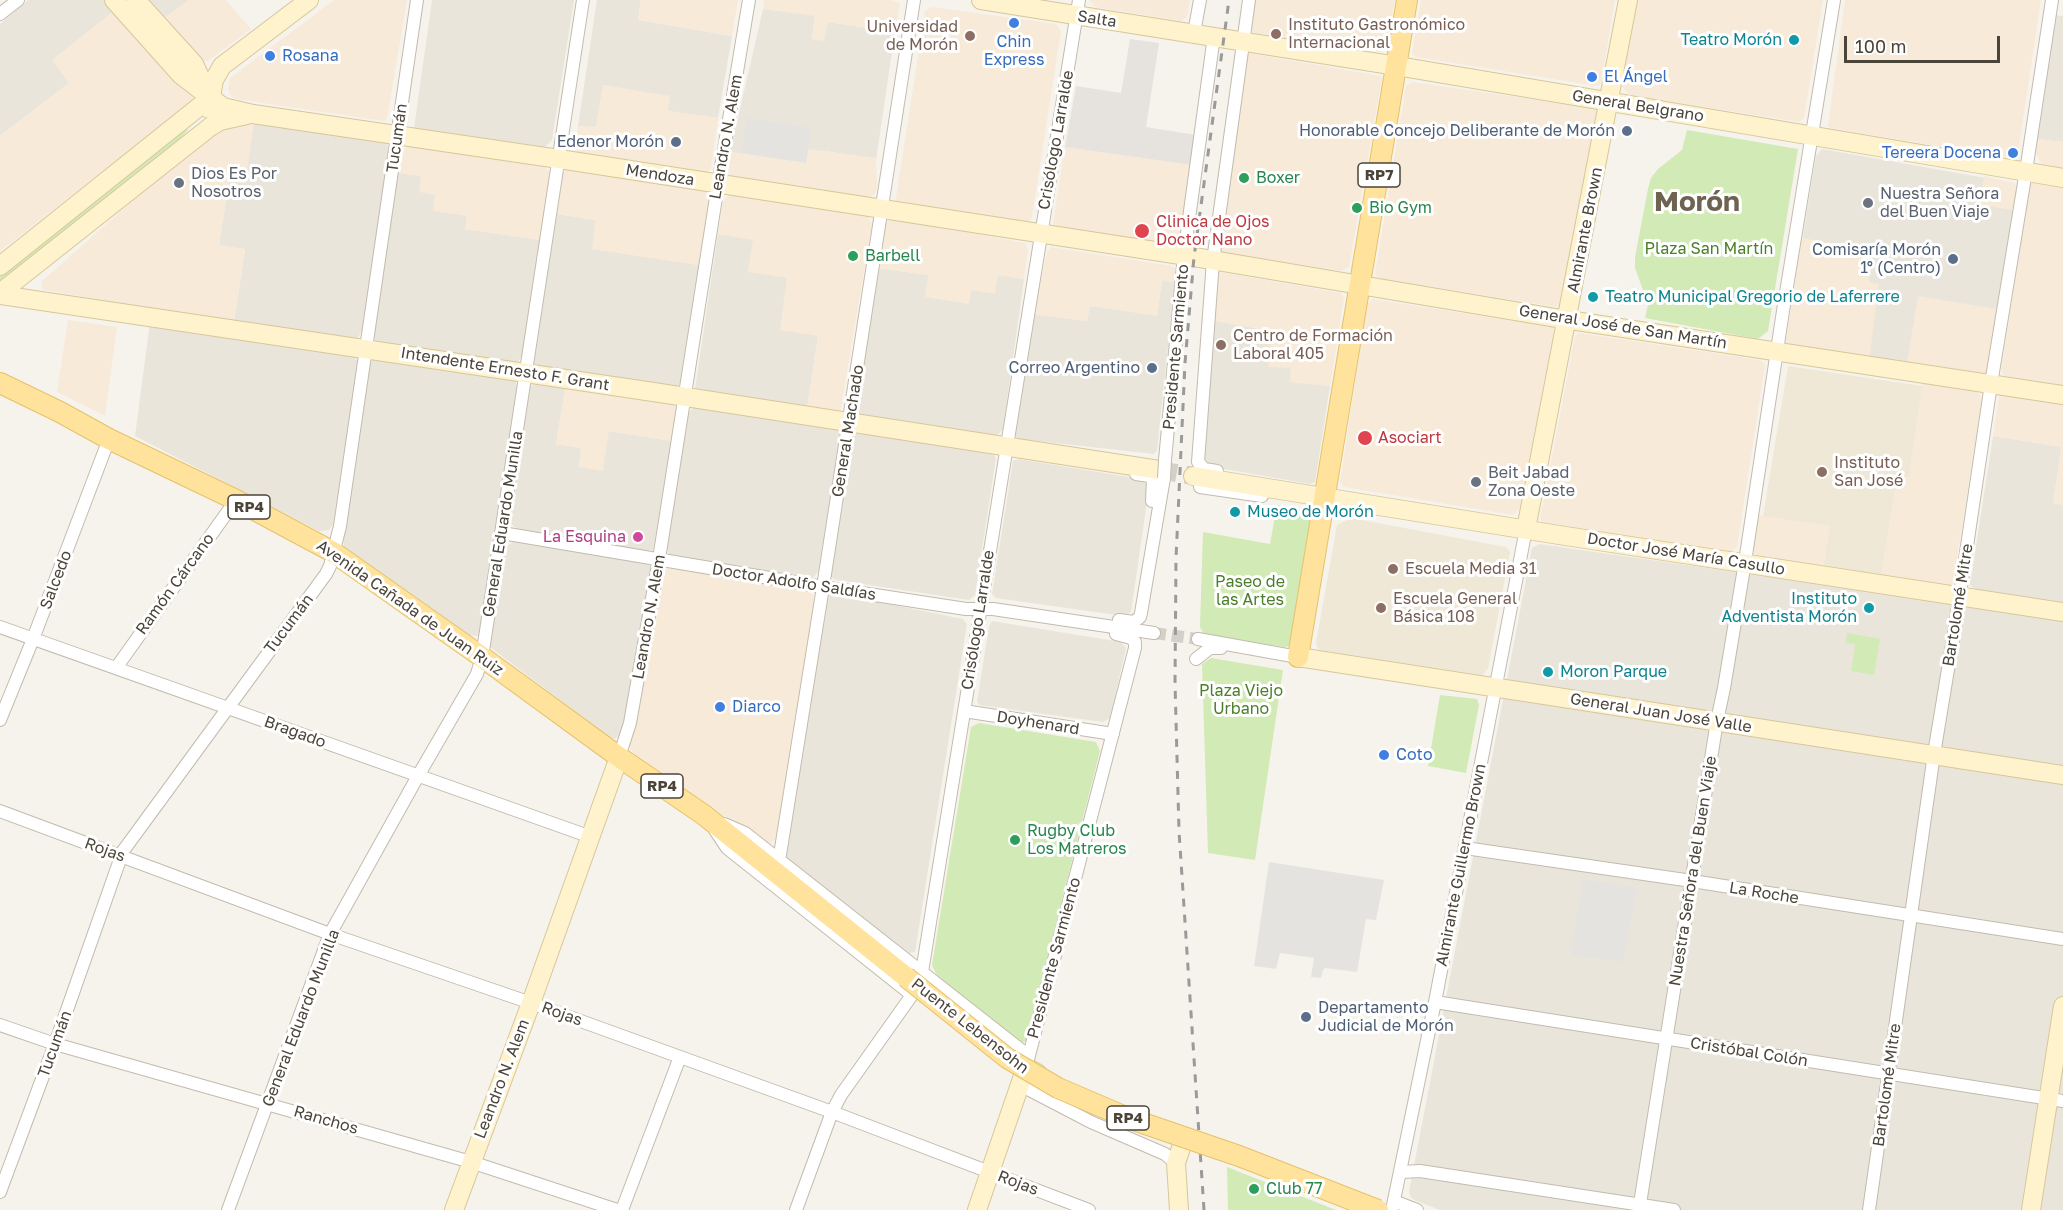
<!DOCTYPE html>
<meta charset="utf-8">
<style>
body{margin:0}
#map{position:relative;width:2063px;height:1210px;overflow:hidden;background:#f6f3ec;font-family:"Golos Text",sans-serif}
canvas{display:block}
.scale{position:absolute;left:1844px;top:36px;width:156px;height:27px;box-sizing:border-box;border:3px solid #4b4439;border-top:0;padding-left:8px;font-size:18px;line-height:21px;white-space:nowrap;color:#4b4439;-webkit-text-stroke:4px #fff;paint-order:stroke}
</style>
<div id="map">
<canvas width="2063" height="1210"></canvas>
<div class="scale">100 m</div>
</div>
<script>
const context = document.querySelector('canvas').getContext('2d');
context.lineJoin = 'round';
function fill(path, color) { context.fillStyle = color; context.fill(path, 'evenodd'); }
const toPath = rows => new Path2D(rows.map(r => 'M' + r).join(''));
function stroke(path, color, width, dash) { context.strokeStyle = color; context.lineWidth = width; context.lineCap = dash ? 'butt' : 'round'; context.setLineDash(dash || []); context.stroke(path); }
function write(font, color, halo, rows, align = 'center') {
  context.font = font + ' "Golos Text",sans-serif'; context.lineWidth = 6; context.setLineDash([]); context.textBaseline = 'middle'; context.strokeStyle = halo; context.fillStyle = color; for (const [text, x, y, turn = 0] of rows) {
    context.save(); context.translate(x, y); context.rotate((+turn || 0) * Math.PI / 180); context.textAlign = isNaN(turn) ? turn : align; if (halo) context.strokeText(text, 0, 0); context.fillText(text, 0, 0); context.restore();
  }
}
const residential = toPath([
 [28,0,112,0,119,7,53,60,69,83,0,136,0,24],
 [147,0,189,0,163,19],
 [432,0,574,0,552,140,545,147,414,128],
 [597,0,641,0,638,20,732,36,718,118,667,111,669,97,603,85,596,128,578,126],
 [763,9,815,15,812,39,828,22,895,32,876,160,826,151,806,163,730,152],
 [2055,15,2063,16,2063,142,2037,139],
 [254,121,384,141,387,144,389,149,362,331,357,339,354,340,234,322,245,250,219,245,229,181,245,183],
 [1822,149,2014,183,2017,189,1987,368,1986,373,1980,379,1786,341,1816,156],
 [398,173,421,176,435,195,467,216,465,229,540,240,522,356,517,363,377,342,374,338],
 [557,214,596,220,593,249,699,265,680,383,677,387,534,366,533,362],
 [718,234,754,239,788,278,818,336,807,409,697,392,695,389],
 [878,268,928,275,968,304,971,290,998,275,1024,279,1003,429,995,438,858,415,857,410],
 [1162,280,1175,282,1157,450,1154,454,1019,439,1016,437,1015,433,1033,314,1087,321,1090,306,1157,315],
 [1210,320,1272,331,1291,368,1291,382,1330,386,1315,482,1310,484,1207,466,1200,459],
 [150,322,354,354,358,363,333,524,329,530,319,531,135,436],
 [375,358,515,379,516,382,517,388,479,635,477,636,469,635,344,547,343,537,370,363],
 [537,381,566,384,556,444,582,448,579,466,609,431,672,441,653,550,647,551,520,531,511,524,509,518,529,388],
 [694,407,838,429,840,434,819,570,814,577,808,579,671,556,669,554,667,548,689,412],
 [853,431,991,451,996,458,975,595,969,600,836,580,830,576],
 [1993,436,2062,447,2053,503,2063,505,2063,604,1978,591,1970,585],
 [1018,459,1141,479,1149,488,1131,612,1123,616,996,598,992,594,1013,461],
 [514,541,650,564,652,568,631,697,620,734,615,739,606,735,490,647,488,643,505,547],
 [1539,544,2063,619,2063,1210,1440,1210,1414,1200,1411,1197,1409,1192,1532,548],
 [835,593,963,619,967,624,915,952,909,953,790,864,785,855,826,600,831,594],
 [992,621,1121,642,1126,648,1110,718,1103,722,979,705,977,702,989,626]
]);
const commercial = toPath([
 [189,0,226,0,251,29,208,61,200,61,163,19],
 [334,0,407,0,387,119,383,121,236,99,231,96,228,89,230,78],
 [641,0,738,0,732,36,638,20],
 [764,0,890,0,900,3,895,32,828,22,824,41,812,39,815,16,763,9],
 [1089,0,1190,0,1187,17,1181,21,1095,7],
 [1255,0,1395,0,1386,48,1382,52,1254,33,1251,30],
 [1421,0,1615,0,1601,84,1597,86,1416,57,1412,53],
 [1637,0,1823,0,1804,118,1799,122,1629,95,1621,85],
 [1845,0,2041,0,2017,159,1830,128,1828,126],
 [119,7,195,96,193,101,0,251,0,136,69,83,52,60],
 [932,7,1056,24,1061,31,1032,217,1028,223,895,204,925,11],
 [1248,53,1381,76,1382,78,1349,267,1342,271,1223,253,1218,247,1244,55],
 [1412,82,1594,108,1598,111,1559,305,1556,307,1378,278,1375,274,1406,86],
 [603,85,670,96,668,111,718,118,711,168,706,173,577,152,575,145,578,126,596,127],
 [254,121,245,183,229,181,219,245,245,249,234,322,43,290,41,282,209,133],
 [2037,139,2063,142,2063,168,2043,164,2040,161,2035,151],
 [411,145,543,165,549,171,550,175,540,240,465,229,467,216,433,211,435,195,419,192,421,176,398,173,402,150],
 [1065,147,1192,165,1181,240,1175,246,1057,229,1053,223],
 [808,149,876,158,877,189,875,194,866,199,734,178,729,174,730,152,806,163],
 [569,167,703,189,709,192,711,197,699,265,592,249,596,220,557,214,563,173],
 [1984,176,2014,183,2017,189,2013,210,1980,205],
 [2035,180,2063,184,2063,386,2004,376,2001,370,2030,185],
 [730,194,867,215,870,220,872,225,840,413,807,409,818,336,780,330,787,278,748,272,753,240,718,234,723,201],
 [893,218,1025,243,1028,249,1024,279,998,275,995,294,971,290,969,304,925,297,928,275,879,268,886,223],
 [1802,238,1873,251,1869,282,1879,284,1869,361,1789,346,1786,341],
 [1051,247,1172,266,1177,270,1175,282,1162,281,1157,316,1090,306,1087,321,1033,314,1047,252],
 [1219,272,1341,293,1344,298,1330,386,1290,382,1291,368,1268,367,1272,331,1210,320,1214,276],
 [1918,296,1996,309,1987,368,1983,376,1906,368],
 [1373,299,1552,327,1555,330,1519,510,1513,515,1344,487,1340,482,1367,304],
 [68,320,117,327,105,416,57,392],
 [1579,333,1760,360,1765,365,1737,547,1731,552,1544,523,1540,519,1575,336],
 [1922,382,1978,392,1982,399,1953,584,1950,586,1758,558,1753,551,1759,515,1831,526,1824,565,1897,475,1909,477],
 [566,384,672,402,677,410,672,441,609,431,603,471,579,467,581,448,556,444],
 [2003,392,2063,401,2063,505,2053,503,2061,447,1993,436,1999,396],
 [669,566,810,591,813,595,815,600,778,835,776,839,771,843,761,841,635,756,629,746,647,668,662,575]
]);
const industrial = toPath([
 [1130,39,1159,43,1146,127,1196,135,1192,165,1065,147,1076,86,1121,93]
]);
const education = toPath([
 [1788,366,1922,386,1909,477,1897,476,1881,574,1824,565,1830,526,1763,516],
 [1351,518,1506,547,1510,552,1488,669,1482,675,1320,650,1317,647,1316,643,1337,525]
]);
const green = toPath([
 [189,129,174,146,0,283,0,275,183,130],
 [1687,130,1798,149,1768,331,1758,339,1645,318,1648,304,1635,268,1635,257,1648,189,1651,178,1658,169,1682,150],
 [1277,505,1313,511,1293,639,1289,646,1284,647,1204,634,1200,627,1203,532,1270,544],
 [1847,633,1880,639,1874,675,1851,671,1855,644,1846,643],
 [1211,658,1283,670,1255,860,1208,853,1202,664],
 [1440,695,1477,699,1479,705,1466,773,1428,766],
 [979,723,1096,742,1100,751,1026,1041,1019,1044,936,974,932,965,971,727],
 [1227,1167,1336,1210,1228,1210]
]);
const parking = toPath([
 [747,118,811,128,806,163,741,153],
 [1269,862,1384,880,1376,920,1366,919,1357,972,1325,968,1323,970,1321,978,1311,977,1314,958,1280,953,1276,969,1254,966],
 [1583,879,1637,888,1623,962,1570,955]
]);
const streetTunnel = toPath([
 [1154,633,1198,639]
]);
const secondaryTunnel = toPath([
 [1159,470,1193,476]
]);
const street = toPath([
 [0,14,18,0],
 [1194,33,1200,0],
 [1165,460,1184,255,1214,36],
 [1217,471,1204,469,1198,462,1213,261,1249,0],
 [1136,474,1149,476,1153,479,1152,501],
 [1200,487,1262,496],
 [502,533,823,587,966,609,993,609,1154,633],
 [1119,620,1134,622,1140,617,1141,613,1164,478],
 [0,627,591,837],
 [1198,639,1298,657],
 [1196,659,1210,648,1221,648],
 [116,668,236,500],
 [964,711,1113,734],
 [0,720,33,639,109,439],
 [619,757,630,723,659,559,718,185,749,0],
 [0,811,330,934,531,1003,832,1112,1089,1210],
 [724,824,745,833,1021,1050,1026,1066],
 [715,830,727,848,912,995],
 [1465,848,1692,881,2063,939],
 [779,861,823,587,914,0],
 [1435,1002,2063,1101],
 [0,1025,55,1044,471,1162,617,1210],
 [1026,1067,1135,648,1135,642,1131,638,1116,634],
 [1020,1085,1091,1122,1165,1154,1176,1163],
 [1401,1172,1420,1171,1674,1210],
 [0,1192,55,1044,123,851,326,574,330,566,340,526,417,0],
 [1394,1201,1417,1210],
 [228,1210,330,934,418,776,477,674,482,657,583,0],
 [622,1210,680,1057],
 [796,1210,832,1112,841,1095,912,995,922,972,1079,0],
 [1392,1210,1435,1002,1526,529],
 [1639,1210,1717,721,1724,688,1745,562,1783,311,1834,0],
 [1869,1210,1934,754,1955,627,1991,384,2026,171,2052,0]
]);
const secondary = toPath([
 [114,0,181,75,223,107,253,114,559,159,1200,258,1556,318,2063,395],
 [136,0,194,64,208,94],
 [981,0,1397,66,2063,178],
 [209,109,214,80,222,66,309,0],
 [0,266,210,98],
 [0,293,210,127,220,121,247,115],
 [0,295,660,393,1159,470],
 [1193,476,1559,535,2063,612],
 [1526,529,1628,0],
 [1298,657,2063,775],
 [454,1210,531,1003,619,757],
 [977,1210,1026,1067,1037,1073],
 [1179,1210,1176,1163,1183,1142],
 [2031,1210,2063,1006]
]);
const primary = toPath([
 [0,383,60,412,109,439,236,500,333,552,482,657,619,757,704,815,906,977],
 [1298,657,1407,0]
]);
const rail = toPath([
 [1204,1210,1179,831,1175,683,1176,558,1185,363,1194,257,1229,0]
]);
const streetBridge = toPath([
 [1164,478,1165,460]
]);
const primaryBridge = toPath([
 [906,977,1007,1058,1058,1088,1128,1118,1239,1156,1378,1210]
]);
const markers = [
 [1014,23,6,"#3f7fe0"],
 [1276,34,6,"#8d6e63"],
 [970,36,6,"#8d6e63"],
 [1794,40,6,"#0f9aa8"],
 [270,56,6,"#3f7fe0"],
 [1592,77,6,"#3f7fe0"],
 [1627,131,6,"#5c6f8a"],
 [676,142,6,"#5c6f8a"],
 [2013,153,6,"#3f7fe0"],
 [1244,178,6,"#2e9e5b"],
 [179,183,6,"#6b7280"],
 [1868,203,6,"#6b7280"],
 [1357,208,6,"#2e9e5b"],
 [1142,231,8,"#e0444e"],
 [853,256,6,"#2e9e5b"],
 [1953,259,6,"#5c6f8a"],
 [1593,297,6,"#0f9aa8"],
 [1221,345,6,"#8d6e63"],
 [1152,368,6,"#5c6f8a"],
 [1365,438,8,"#e0444e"],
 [1822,472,6,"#8d6e63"],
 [1476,482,6,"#6b7280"],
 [1235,512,6,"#0f9aa8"],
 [638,537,6,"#d1479c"],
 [1393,569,6,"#8d6e63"],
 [1381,608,6,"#8d6e63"],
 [1869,608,6,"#0f9aa8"],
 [1548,672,6,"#0f9aa8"],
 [720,707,6,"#3f7fe0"],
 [1384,755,6,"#3f7fe0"],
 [1015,840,6,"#2e9e5b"],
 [1306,1017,6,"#5c6f8a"],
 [1254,1189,6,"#2e9e5b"]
];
const shields = [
 [1379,175,42],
 [249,507,42],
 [662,786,42],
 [1128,1118,42]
];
const shieldNames = [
 ["RP7",1379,175],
 ["RP4",249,507],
 ["RP4",662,786],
 ["RP4",1128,1118]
];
const streetNames = [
 ["Salta",1097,19,9],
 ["General Belgrano",1638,106,9],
 ["Leandro N. Alem",726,137,-80],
 ["Tucumán",397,138,-82],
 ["Crisólogo Larralde",1056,140,-80],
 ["Mendoza",660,175,9],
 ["Almirante Brown",1585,230,-79],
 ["General José de San Martín",1623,327,9],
 ["Presidente Sarmiento",1176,347,-85],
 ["Intendente Ernesto F. Grant",505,369,9],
 ["General Machado",848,431,-81],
 ["General Eduardo Munilla",503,524,-81],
 ["Doctor José María Casullo",1686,554,9],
 ["Salcedo",56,580,-69],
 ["Doctor Adolfo Saldías",794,582,9],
 ["Ramón Cárcano",175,584,-54],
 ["Bartolomé Mitre",1958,605,-81],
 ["Avenida Cañada de Juan Ruiz",410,608,35],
 ["Leandro N. Alem",649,617,-80],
 ["Crisólogo Larralde",978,620,-81],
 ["Tucumán",289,624,-53],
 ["General Juan José Valle",1661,713,9],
 ["Doyhenard",1038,723,9],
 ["Bragado",295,732,20],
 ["Rojas",105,850,20],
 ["Almirante Guillermo Brown",1461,865,-79],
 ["Nuestra Señora del Buen Viaje",1693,871,-81],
 ["La Roche",1764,893,9],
 ["Presidente Sarmiento",1054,958,-75],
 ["Rojas",562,1014,20],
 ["General Eduardo Munilla",301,1018,-69],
 ["Puente Lebensohn",970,1026,38],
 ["Tucumán",55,1044,-70],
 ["Cristóbal Colón",1749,1052,9],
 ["Leandro N. Alem",502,1079,-69],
 ["Bartolomé Mitre",1887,1085,-82],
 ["Ranchos",326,1120,16],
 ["Rojas",1018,1183,21]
];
const educationNames = [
 ["Instituto Gastronómico",1288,25],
 ["Internacional",1288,43],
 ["Universidad",958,27,"right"],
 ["de Morón",958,45,"right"],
 ["Centro de Formación",1233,336],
 ["Laboral 405",1233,354],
 ["Instituto",1834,463],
 ["San José",1834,481],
 ["Escuela Media 31",1405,569],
 ["Escuela General",1393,599],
 ["Básica 108",1393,617]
];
const cultureNames = [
 ["Teatro Morón",1782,40,"right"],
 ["Teatro Municipal Gregorio de Laferrere",1605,297],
 ["Museo de Morón",1247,512],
 ["Instituto",1857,599,"right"],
 ["Adventista Morón",1857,617,"right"],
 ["Moron Parque",1560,672]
];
const shopNames = [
 ["Chin",1014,42,"center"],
 ["Express",1014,60,"center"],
 ["Rosana",282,56],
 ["El Ángel",1604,77],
 ["Tereera Docena",2001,153,"right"],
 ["Diarco",732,707],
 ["Coto",1396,755]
];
const serviceNames = [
 ["Honorable Concejo Deliberante de Morón",1615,131],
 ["Edenor Morón",664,142],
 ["Comisaría Morón",1941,250],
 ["1° (Centro)",1941,268],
 ["Correo Argentino",1140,368],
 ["Departamento",1318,1008,"left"],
 ["Judicial de Morón",1318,1026,"left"]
];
const worshipNames = [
 ["Dios Es Por",191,174],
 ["Nosotros",191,192],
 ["Nuestra Señora",1880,194],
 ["del Buen Viaje",1880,212],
 ["Beit Jabad",1488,473],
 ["Zona Oeste",1488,491]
];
const leisureNames = [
 ["Boxer",1256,178],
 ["Bio Gym",1369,208],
 ["Barbell",865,256],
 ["Rugby Club",1027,831],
 ["Los Matreros",1027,849],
 ["Club 77",1266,1189]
];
const healthNames = [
 ["Clinica de Ojos",1156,222],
 ["Doctor Nano",1156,240],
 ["Asociart",1378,438]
];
const parkNames = [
 ["Plaza San Martín",1709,249],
 ["Paseo de",1250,582],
 ["las Artes",1250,600],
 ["Plaza Viejo",1241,691],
 ["Urbano",1241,709]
];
const hotelNames = [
 ["La Esquina",626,537]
];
const townNames = [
 ["Morón",1697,202]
];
fill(residential, '#eae5da');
fill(commercial, '#f7ead8');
fill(industrial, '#e6e2dd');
fill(education, '#efe8d6');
fill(green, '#d2eab5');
fill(parking, '#e5e3e0');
stroke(streetTunnel, '#d4d0c8', 12, [12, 6]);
stroke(secondaryTunnel, '#d4d0c8', 18, [18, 9]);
stroke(street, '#c2bbae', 14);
stroke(secondary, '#d6c79b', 20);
stroke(primary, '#e6c16a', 22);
stroke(street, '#fff', 12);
stroke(secondary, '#fff3cd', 18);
stroke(primary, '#ffe39c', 20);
stroke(rail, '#9a9a9a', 3, [8, 8]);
stroke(streetBridge, '#c2bbae', 14, []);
stroke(primaryBridge, '#e6c16a', 22, []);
stroke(streetBridge, '#fff', 12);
stroke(primaryBridge, '#ffe39c', 20);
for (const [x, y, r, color] of markers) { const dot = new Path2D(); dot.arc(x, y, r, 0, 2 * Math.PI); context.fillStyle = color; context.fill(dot); stroke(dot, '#fff', 2); }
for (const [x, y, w] of shields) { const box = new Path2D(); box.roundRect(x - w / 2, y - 12, w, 24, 4.5); context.fillStyle = '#fff'; context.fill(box); stroke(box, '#4b4439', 1.5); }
write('bold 15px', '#4b4439', null, shieldNames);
write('16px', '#4b4439', '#fff', streetNames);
write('16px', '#785e54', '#fff', educationNames, 'left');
write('16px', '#0d838f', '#fff', cultureNames, 'left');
write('16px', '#366cbe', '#fff', shopNames, 'left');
write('16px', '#4e5e75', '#fff', serviceNames, 'right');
write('16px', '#5b616d', '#fff', worshipNames, 'left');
write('16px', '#27864d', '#fff', leisureNames, 'left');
write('16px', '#be3a42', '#fff', healthNames, 'left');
write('16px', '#4a7f2a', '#fff', parkNames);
write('16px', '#b23c85', '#fff', hotelNames, 'right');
write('bold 28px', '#6e6250', '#fff', townNames);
</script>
